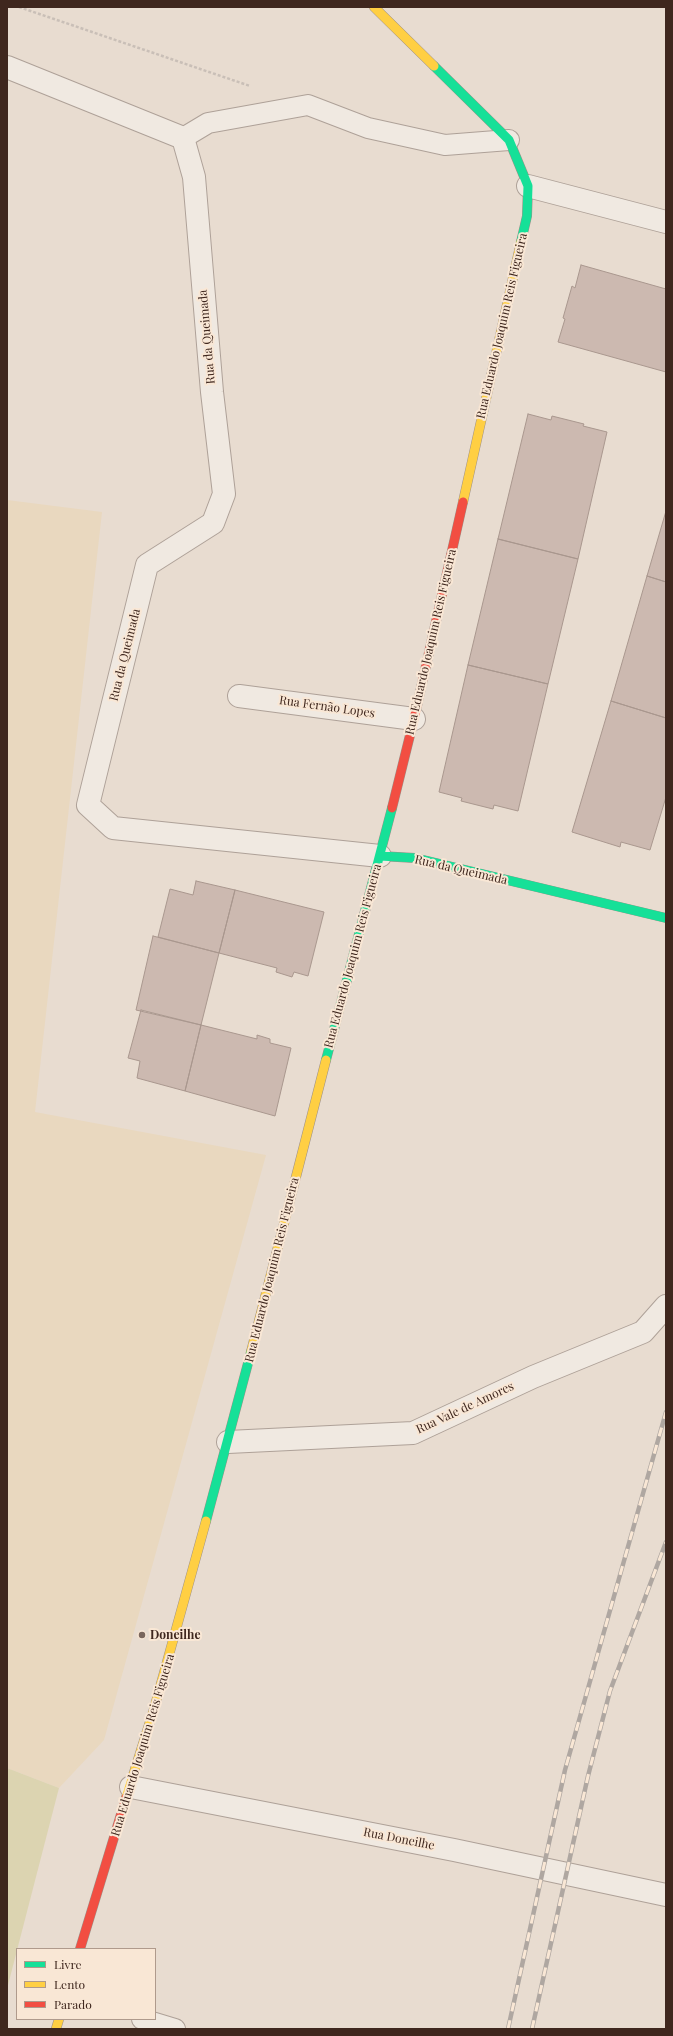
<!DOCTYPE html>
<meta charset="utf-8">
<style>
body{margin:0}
#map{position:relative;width:673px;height:2036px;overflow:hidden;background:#e8dcd0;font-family:"Playfair Display",serif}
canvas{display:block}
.frame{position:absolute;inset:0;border:8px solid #3f271e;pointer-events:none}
.legend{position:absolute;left:16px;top:1948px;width:140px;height:72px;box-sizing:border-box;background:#f9e7d5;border:1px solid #af9a8c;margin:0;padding:5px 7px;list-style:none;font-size:12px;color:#3f271e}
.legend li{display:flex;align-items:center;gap:8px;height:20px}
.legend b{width:20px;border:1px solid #af9a8c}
</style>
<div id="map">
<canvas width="673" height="2036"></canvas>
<div class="frame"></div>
<ul class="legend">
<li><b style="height:5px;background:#16e098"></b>Livre</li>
<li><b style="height:5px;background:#ffcf43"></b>Lento</li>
<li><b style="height:5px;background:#f24e42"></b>Parado</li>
</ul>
</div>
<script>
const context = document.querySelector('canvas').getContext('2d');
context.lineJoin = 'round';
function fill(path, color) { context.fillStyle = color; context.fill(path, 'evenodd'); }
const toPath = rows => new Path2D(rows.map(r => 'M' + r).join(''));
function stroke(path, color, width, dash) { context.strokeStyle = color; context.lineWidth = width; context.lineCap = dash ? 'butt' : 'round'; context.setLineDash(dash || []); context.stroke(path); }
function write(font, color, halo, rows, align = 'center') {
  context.font = font + ' "Playfair Display",serif'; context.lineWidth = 4; context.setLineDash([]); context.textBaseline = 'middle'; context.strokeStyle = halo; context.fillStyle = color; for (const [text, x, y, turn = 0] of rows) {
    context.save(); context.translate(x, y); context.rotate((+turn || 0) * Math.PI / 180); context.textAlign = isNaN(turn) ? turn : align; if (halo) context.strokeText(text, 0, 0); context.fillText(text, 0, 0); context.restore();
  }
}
const farmland = toPath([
 [7,500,102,512,35,1112,266,1155,104,1740,59,1788,7,1768]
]);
const green = toPath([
 [7,1768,59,1788,7,1989]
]);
const building = toPath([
 [581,265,666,289,666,372,558,342,565,319,563,318,572,286,575,288,581,265],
 [528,414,551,420,552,416,584,424,583,426,607,432,578,559,498,539,528,414],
 [666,511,666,582,647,576,666,511],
 [498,539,578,559,548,684,468,665,498,539],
 [647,576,666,582,666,718,611,701,647,576],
 [468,665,548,684,518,811,494,805,493,809,461,801,462,798,439,792,468,665],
 [611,701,666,718,666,797,650,850,621,842,620,847,572,832,611,701],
 [196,881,235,890,219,953,158,937,170,889,193,895,196,881],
 [235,890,324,912,308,976,294,972,292,977,276,972,277,968,219,953,235,890],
 [153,936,219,953,201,1025,136,1010,153,936],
 [141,1010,201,1025,185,1091,137,1078,140,1061,128,1058,141,1010],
 [201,1025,257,1039,257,1035,270,1039,270,1043,291,1048,275,1116,185,1091,201,1025]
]);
const path = toPath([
 [19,7,250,86]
]);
const lane = toPath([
 [183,138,208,123,308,105,368,128,445,145,509,140],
 [142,2019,175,2029]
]);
const street = toPath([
 [7,67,183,138,194,177,212,392,224,494,213,523,147,565,88,805,113,828,380,856],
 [528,186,666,222],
 [239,696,414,719],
 [228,1442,413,1433,533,1377,643,1332,666,1306],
 [131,1787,454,1850,666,1895]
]);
const fast = toPath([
 [434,66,509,140,528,186,527,216,521,242],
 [380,856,415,858,666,918],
 [326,1060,392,808],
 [206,1521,251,1352]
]);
const slow = toPath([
 [374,7,434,66],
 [463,502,521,242],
 [251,1352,326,1060],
 [126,1798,154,1709,206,1521],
 [56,2029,59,2019]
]);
const jam = toPath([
 [392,808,414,719,463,502],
 [80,1949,126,1798]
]);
const rail = toPath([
 [508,2029,565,1770,666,1412],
 [532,2029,588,1776,610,1691,666,1542]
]);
const markers = [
 [142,1635,4,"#7a665c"]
];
const streetNames = [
 ["Rua Eduardo Joaquim Reis Figueira",502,326,-77],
 ["Rua da Queimada",207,337,-95],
 ["Rua Eduardo Joaquim Reis Figueira",431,642,-77],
 ["Rua da Queimada",125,655,-76],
 ["Rua Fernão Lopes",327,707,8],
 ["Rua da Queimada",461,870,13],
 ["Rua Eduardo Joaquim Reis Figueira",353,956,-75],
 ["Rua Eduardo Joaquim Reis Figueira",272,1270,-76],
 ["Rua Vale de Amores",465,1408,-25],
 ["Rua Eduardo Joaquim Reis Figueira",143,1745,-73],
 ["Rua Doneilhe",399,1839,11]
];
const poiNames = [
 ["Doneilhe",150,1635]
];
fill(farmland, '#e9d8bf');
fill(green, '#dcd4b1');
fill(building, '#ccb9b0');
stroke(building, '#a9978e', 1);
stroke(lane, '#aea198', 22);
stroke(street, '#aea198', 24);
stroke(fast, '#9d9088', 10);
stroke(slow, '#9d9088', 10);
stroke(jam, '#9d9088', 10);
stroke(path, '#c9bfb7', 2.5, [3, 2]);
stroke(lane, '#f0e9e1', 20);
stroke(street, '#f0e9e1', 22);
stroke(fast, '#16e098', 9);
stroke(slow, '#ffcf43', 9);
stroke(jam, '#f24e42', 9);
stroke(rail, '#afa7a1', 4.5);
stroke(rail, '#f9e7d5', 3, [9]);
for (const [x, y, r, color] of markers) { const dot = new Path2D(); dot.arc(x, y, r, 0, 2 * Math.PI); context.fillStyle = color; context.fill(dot); stroke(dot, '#f9e7d5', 1.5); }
write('12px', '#3f271e', '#f9e7d5', streetNames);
write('bold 12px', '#3f271e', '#f9e7d5', poiNames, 'left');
</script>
